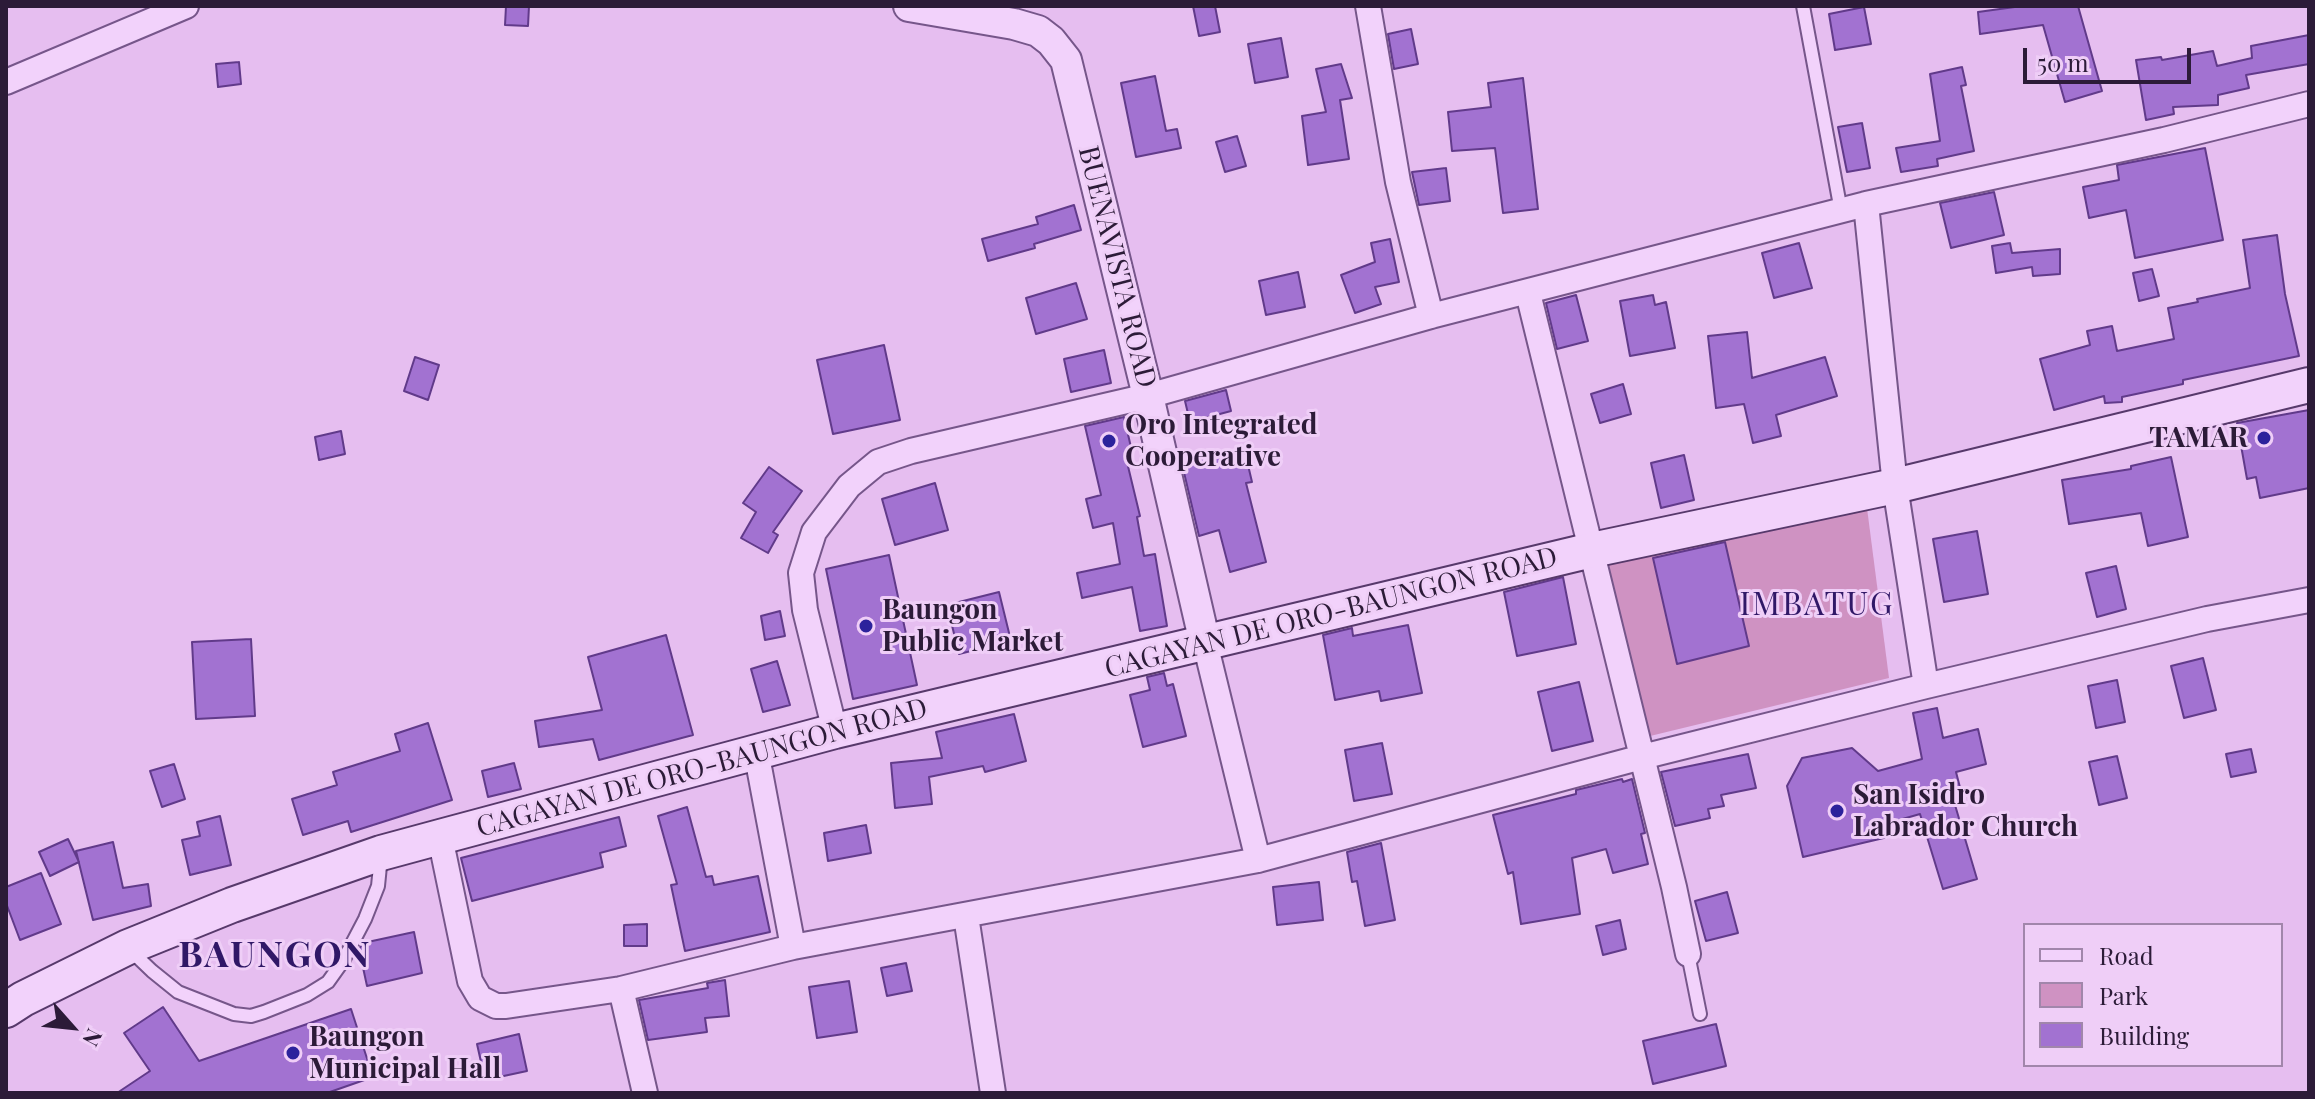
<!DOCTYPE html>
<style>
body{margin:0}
#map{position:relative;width:2315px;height:1099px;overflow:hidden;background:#e6bef0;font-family:"Playfair Display",serif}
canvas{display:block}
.frame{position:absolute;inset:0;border:8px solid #2c1b38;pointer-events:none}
.legend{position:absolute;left:2023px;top:923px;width:260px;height:144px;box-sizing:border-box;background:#efcef7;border:2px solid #a186ab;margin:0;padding:10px 14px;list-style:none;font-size:24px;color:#2c1b38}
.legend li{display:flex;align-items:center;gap:16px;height:40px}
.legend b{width:40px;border:2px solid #a186ab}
.north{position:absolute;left:32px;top:987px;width:80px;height:80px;-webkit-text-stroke:6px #efcef7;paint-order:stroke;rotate:117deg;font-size:22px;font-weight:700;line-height:32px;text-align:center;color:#2c1b38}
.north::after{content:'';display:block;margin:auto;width:28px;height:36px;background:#2c1b38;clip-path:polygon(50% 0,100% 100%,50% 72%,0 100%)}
.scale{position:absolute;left:2023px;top:48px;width:168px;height:36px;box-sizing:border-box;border:4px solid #2c1b38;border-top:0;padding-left:10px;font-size:24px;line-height:28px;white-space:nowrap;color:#2c1b38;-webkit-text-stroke:6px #efcef7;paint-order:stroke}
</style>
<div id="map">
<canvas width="2315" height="1099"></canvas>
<div class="frame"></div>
<ul class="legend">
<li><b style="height:10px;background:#f2d2fb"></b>Road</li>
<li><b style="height:22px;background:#cf92c2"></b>Park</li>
<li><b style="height:22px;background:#a272d1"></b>Building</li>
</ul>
<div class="north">N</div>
<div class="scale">50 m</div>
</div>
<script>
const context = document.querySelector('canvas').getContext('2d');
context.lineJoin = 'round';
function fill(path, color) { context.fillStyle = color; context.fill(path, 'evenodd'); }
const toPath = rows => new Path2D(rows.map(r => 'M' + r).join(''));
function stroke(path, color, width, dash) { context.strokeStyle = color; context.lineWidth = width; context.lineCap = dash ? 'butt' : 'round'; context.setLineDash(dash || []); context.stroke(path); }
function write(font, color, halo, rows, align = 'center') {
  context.font = font + ' "Playfair Display",serif'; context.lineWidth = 6; context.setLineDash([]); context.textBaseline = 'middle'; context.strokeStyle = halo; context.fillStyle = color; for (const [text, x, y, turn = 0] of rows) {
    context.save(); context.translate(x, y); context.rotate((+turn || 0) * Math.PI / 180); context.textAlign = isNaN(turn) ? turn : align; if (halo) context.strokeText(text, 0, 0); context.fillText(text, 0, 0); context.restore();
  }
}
const green = toPath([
 [1867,508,1889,678,1646,737,1608,561]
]);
const building = toPath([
 [506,6,529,6,528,26,505,25,506,6],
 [1193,6,1215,6,1220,32,1199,36,1193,6],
 [2022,6,2078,6,2102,91,2065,102,2043,25,1980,34,1978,12,2022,6],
 [1864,7,1871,44,1835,50,1829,14,1864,7],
 [1411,29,1418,64,1394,69,1388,34,1411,29],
 [2309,35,2309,64,2246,75,2249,88,2218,95,2218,105,2173,107,2174,114,2146,120,2136,60,2161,57,2162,60,2213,51,2217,66,2252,58,2251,46,2309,35],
 [1281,38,1288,77,1255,83,1248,44,1281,38],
 [239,62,241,84,218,87,216,64,239,62],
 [1341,64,1352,98,1340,100,1349,159,1308,165,1302,116,1326,112,1316,69,1341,64],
 [1962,67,1966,85,1961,86,1974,151,1937,159,1938,166,1901,172,1896,148,1940,141,1930,74,1962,67],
 [1155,76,1166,131,1177,129,1181,148,1136,157,1121,83,1155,76],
 [1523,78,1538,209,1503,213,1495,148,1452,151,1448,112,1491,107,1488,83,1523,78],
 [1862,123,1870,168,1847,172,1838,127,1862,123],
 [1237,136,1246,166,1225,172,1216,142,1237,136],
 [2205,148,2223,240,2135,258,2126,210,2089,218,2083,187,2119,180,2117,165,2205,148],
 [1446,168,1450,201,1419,205,1412,172,1446,168],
 [1994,192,2004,235,1951,248,1940,203,1994,192],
 [1074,205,1081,230,1034,244,1035,248,988,261,982,239,1038,224,1036,217,1074,205],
 [2277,235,2285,294,2299,356,2183,380,2183,384,2122,397,2122,402,2105,403,2104,396,2054,410,2040,359,2090,345,2087,331,2112,326,2117,351,2174,339,2168,308,2198,302,2197,299,2250,288,2243,240,2277,235],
 [1390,239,1399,282,1375,287,1381,304,1355,313,1341,275,1375,262,1371,243,1390,239],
 [1799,243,1812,288,1774,298,1762,253,1799,243],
 [2010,243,2012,253,2060,249,2060,274,2033,276,2032,267,1996,273,1992,246,2010,243],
 [2152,269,2159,296,2139,301,2133,273,2152,269],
 [1298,272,1305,307,1266,315,1259,281,1298,272],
 [1076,283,1087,319,1036,334,1026,298,1076,283],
 [1576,295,1588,341,1557,349,1546,303,1576,295],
 [1653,295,1655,305,1666,302,1675,348,1630,356,1620,301,1653,295],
 [1747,332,1752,378,1825,357,1837,396,1776,415,1781,436,1753,443,1744,404,1716,408,1708,336,1747,332],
 [884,345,900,420,833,434,817,360,884,345],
 [1104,350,1111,383,1071,392,1064,359,1104,350],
 [415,357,439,365,428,400,404,391,415,357],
 [1623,384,1631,414,1600,423,1591,394,1623,384],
 [1226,390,1231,411,1190,422,1185,401,1226,390],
 [2309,410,2309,488,2260,498,2256,477,2247,479,2237,423,2309,410],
 [1124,417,1133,456,1126,458,1140,516,1137,517,1144,556,1155,554,1167,626,1140,631,1132,587,1082,598,1077,573,1120,564,1113,523,1093,528,1086,499,1101,495,1085,426,1124,417],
 [341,431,345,454,319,460,315,437,341,431],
 [1244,448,1252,482,1246,483,1266,562,1230,572,1219,530,1199,536,1182,464,1244,448],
 [1684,455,1694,500,1661,508,1651,463,1684,455],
 [2171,457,2188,537,2148,546,2141,513,2069,524,2062,480,2131,469,2131,466,2171,457],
 [769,467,802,491,773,532,778,535,768,553,741,538,756,512,743,503,769,467],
 [935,483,948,530,895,545,882,499,935,483],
 [1977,531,1988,594,1944,602,1933,539,1977,531],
 [1725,542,1749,646,1677,664,1653,558,1725,542],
 [889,555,917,685,853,699,826,569,889,555],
 [2116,566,2126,609,2097,617,2086,573,2116,566],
 [1563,577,1576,644,1517,656,1504,592,1563,577],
 [999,592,1011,641,959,654,947,605,999,592],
 [780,611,785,636,765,640,761,616,780,611],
 [1408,625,1422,693,1381,701,1379,691,1335,700,1323,635,1352,628,1353,636,1408,625],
 [666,635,693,735,599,760,593,739,539,747,535,721,602,710,588,657,666,635],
 [251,639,255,716,196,719,192,642,251,639],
 [2203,658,2216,710,2184,718,2171,666,2203,658],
 [777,661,790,705,763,712,751,669,777,661],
 [1164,673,1167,686,1173,684,1186,736,1143,747,1130,695,1150,690,1147,677,1164,673],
 [2117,680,2125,722,2096,728,2088,686,2117,680],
 [1579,682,1593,741,1552,751,1538,692,1579,682],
 [1937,708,1943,738,1978,729,1986,764,1956,772,1964,803,1955,805,1977,879,1943,889,1920,814,1885,824,1888,837,1803,857,1787,786,1802,758,1852,748,1878,771,1922,759,1913,713,1937,708],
 [1014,714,1026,761,985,772,983,766,929,777,932,804,895,808,891,763,942,758,936,732,1014,714],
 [428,723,452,800,351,832,348,821,303,835,292,799,337,785,333,772,400,751,395,734,428,723],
 [1382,743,1392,794,1354,801,1345,750,1382,743],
 [2251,749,2256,772,2231,777,2226,754,2251,749],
 [1748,754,1756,788,1721,795,1724,806,1708,809,1710,818,1675,826,1661,772,1748,754],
 [2117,756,2127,798,2099,805,2089,762,2117,756],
 [514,763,521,789,488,797,482,771,514,763],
 [174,764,185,799,162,807,150,771,174,764],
 [1622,779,1623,782,1632,779,1645,833,1641,834,1648,864,1613,873,1606,849,1572,858,1580,914,1521,924,1513,872,1508,874,1493,815,1576,794,1576,790,1622,779],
 [687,807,706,877,712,876,714,885,758,876,770,932,685,951,671,885,677,884,658,816,687,807],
 [220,816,231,865,190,875,182,840,200,836,197,822,220,816],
 [619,817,626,846,600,853,603,867,472,901,461,858,619,817],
 [866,825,871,853,828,861,824,833,866,825],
 [68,839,79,862,50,876,39,852,68,839],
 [113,842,123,888,148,884,151,906,93,920,76,851,113,842],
 [1381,843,1395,920,1365,926,1357,881,1352,882,1347,852,1381,843],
 [41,873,61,924,20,940,6,903,6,887,41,873],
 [1319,882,1323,920,1277,925,1273,887,1319,882],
 [1727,892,1738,933,1706,941,1695,901,1727,892],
 [1620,920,1626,949,1603,955,1596,926,1620,920],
 [647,924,647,946,624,946,624,925,647,924],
 [414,932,422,973,367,986,359,949,363,943,414,932],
 [906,963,912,991,887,996,881,968,906,963],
 [725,980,729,1016,705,1018,707,1032,648,1040,639,1000,708,988,707,983,725,980],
 [849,981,857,1032,817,1038,809,987,849,981],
 [163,1007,199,1061,351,1009,373,1077,327,1093,117,1093,150,1071,124,1033,163,1007],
 [1716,1024,1726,1066,1653,1084,1643,1041,1716,1024],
 [519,1034,527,1071,485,1080,477,1044,519,1034]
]);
const service = toPath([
 [1803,6,1841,211],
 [129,949,152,971,178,992,234,1014,251,1016,264,1012,307,995,328,982,343,961,365,919,378,886,381,856],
 [1688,954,1700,1014]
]);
const minor = toPath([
 [1368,6,1398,182,1431,316],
 [6,82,186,6],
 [1866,204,1895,486,1926,686],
 [1528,293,1674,887,1688,954],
 [1205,643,1258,860],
 [835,731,805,610,801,573,814,532,849,486,878,462,911,451,1148,396,1431,316,1866,204,2164,140,2309,104],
 [756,751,793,947],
 [440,837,470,981,480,998,496,1006,506,1006,621,989,793,947,1258,860,1642,757,1926,686,2207,619,2309,600],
 [966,916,993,1093],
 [621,989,645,1093]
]);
const tertiary = toPath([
 [909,6,1014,24,1038,31,1051,41,1066,60,1148,396,1205,643]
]);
const secondary = toPath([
 [6,1010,23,999,128,947,232,905,381,853,440,837,835,731,1592,550,1895,486,2309,385]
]);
const markers = [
 [2264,438,8,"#2c229c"],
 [1109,441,8,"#2c229c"],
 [866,626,8,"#2c229c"],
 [1837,811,8,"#2c229c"],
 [293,1053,8,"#2c229c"]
];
const streetNames = [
 ["BUENAVISTA ROAD",1117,267,76],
 ["CAGAYAN DE ORO-BAUNGON ROAD",1331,613,-14],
 ["CAGAYAN DE ORO-BAUNGON ROAD",702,768,-15]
];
const poiNames = [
 ["Oro Integrated",1125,425],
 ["Cooperative",1125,457],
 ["TAMAR",2248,438,"right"],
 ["Baungon",882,610],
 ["Public Market",882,642],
 ["San Isidro",1853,795],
 ["Labrador Church",1853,827],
 ["Baungon",309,1037],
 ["Municipal Hall",309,1069]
];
const quarterNames = [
 ["IMBATUG",1817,605]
];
const districtNames = [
 ["BAUNGON",275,956]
];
fill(green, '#cf92c2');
fill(building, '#a272d1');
stroke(building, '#613a8a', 2);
stroke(service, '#76568a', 16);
stroke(minor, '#76568a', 28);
stroke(tertiary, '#76568a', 34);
stroke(secondary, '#57396b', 38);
stroke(service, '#f2d2fb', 12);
stroke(minor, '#f2d2fb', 24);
stroke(tertiary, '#f2d2fb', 30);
stroke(secondary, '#f2d2fb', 34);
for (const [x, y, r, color] of markers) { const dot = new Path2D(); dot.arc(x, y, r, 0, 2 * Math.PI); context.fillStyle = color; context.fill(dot); stroke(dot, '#efcef7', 3); }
write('28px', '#2c1b38', '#efcef7', streetNames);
write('bold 28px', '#2c1b38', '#efcef7', poiNames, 'left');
context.letterSpacing = '2px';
write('32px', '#301867', '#efcef7', quarterNames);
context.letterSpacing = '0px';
context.letterSpacing = '2px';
write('bold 36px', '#301867', '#efcef7', districtNames);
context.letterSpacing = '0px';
</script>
